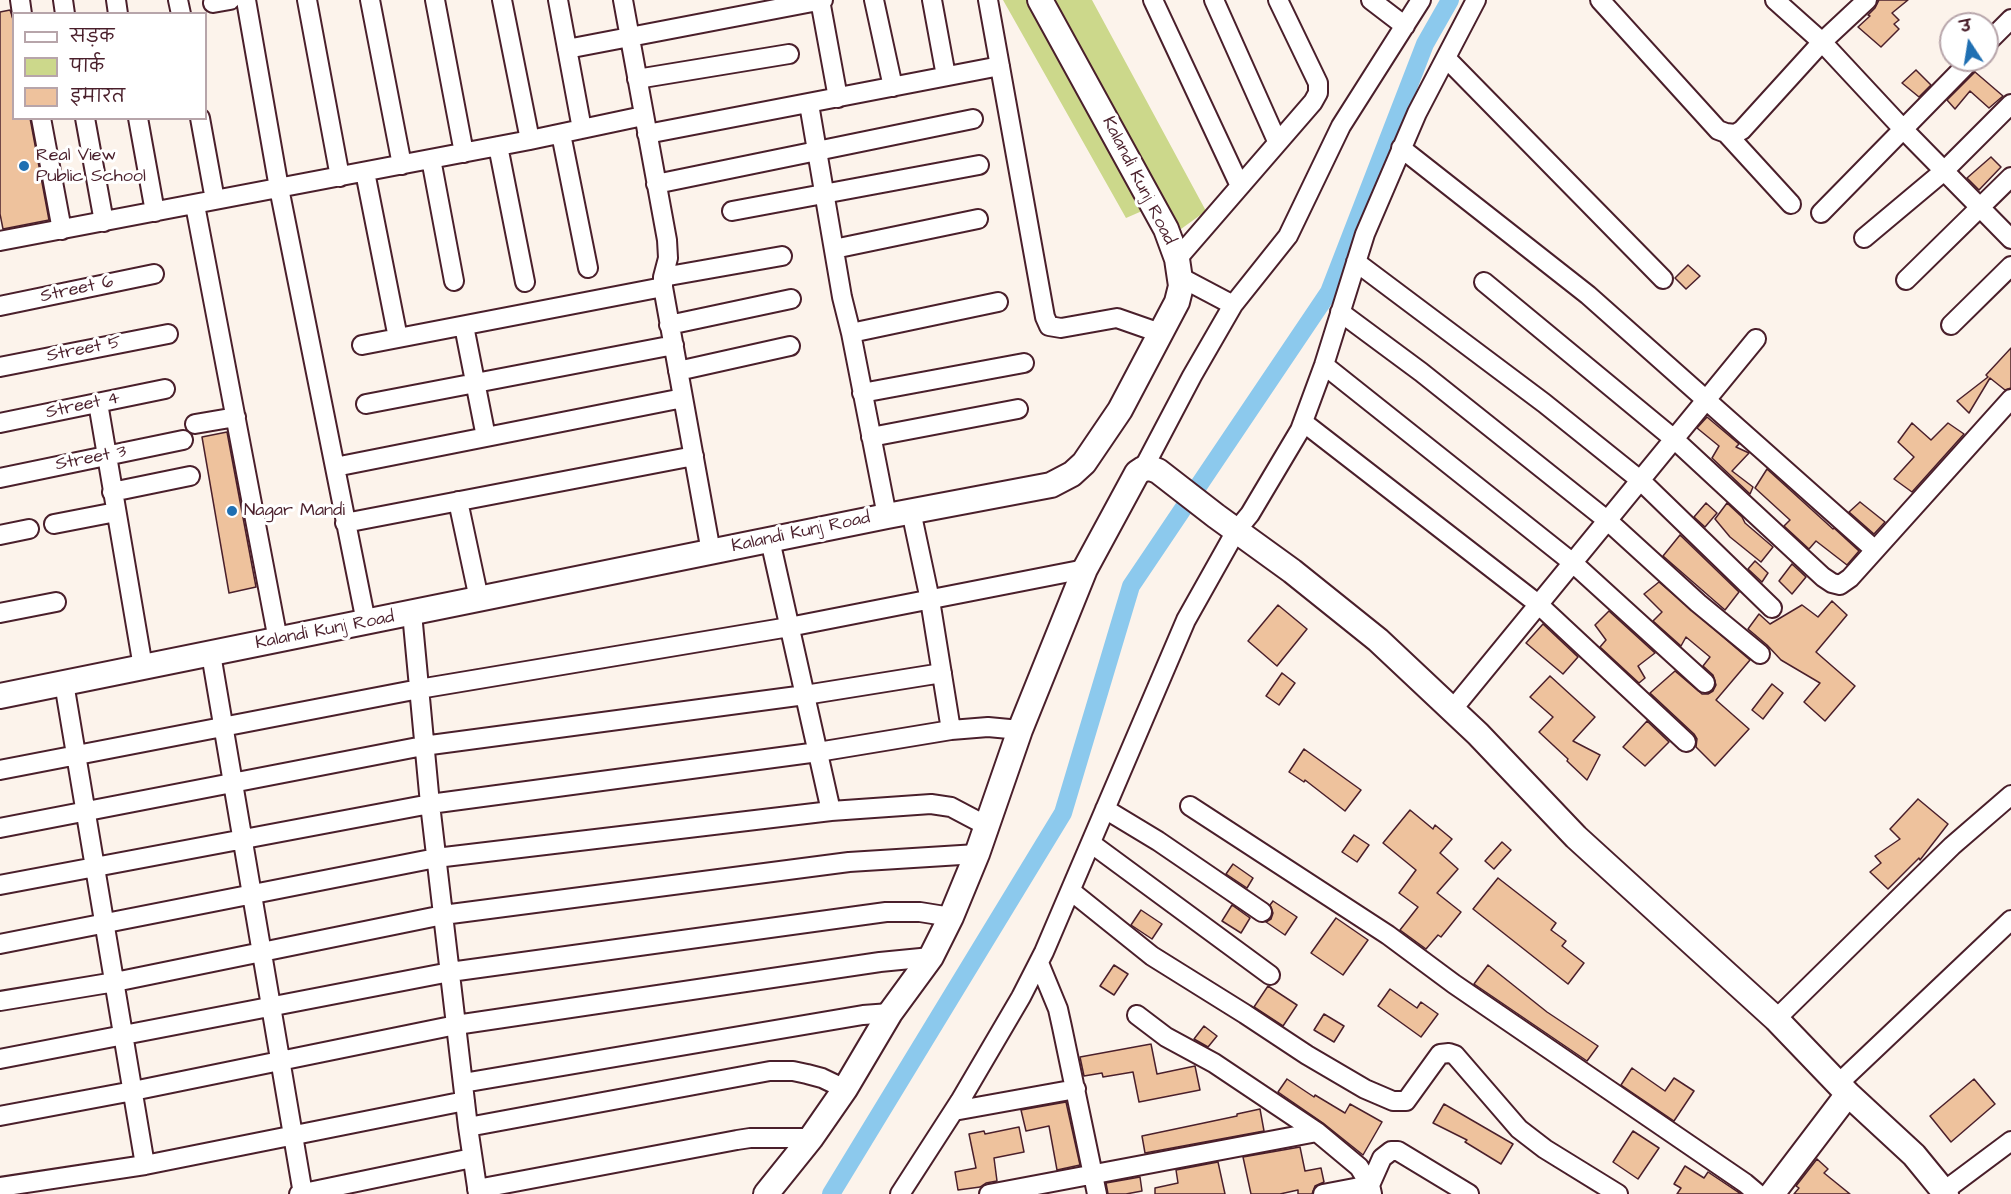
<!DOCTYPE html>
<meta charset="utf-8">
<style>
body{margin:0}
#map{position:relative;width:2011px;height:1194px;overflow:hidden;background:#fcf3eb;font-family:"Architects Daughter","Playpen Sans Deva",sans-serif}
canvas{display:block}
.legend{position:absolute;left:12px;top:12px;width:195px;height:108px;box-sizing:border-box;background:#fff;border:2px solid #b7a5aa;margin:0;padding:8px 10px;list-style:none;font-size:18px;color:#4a1f2b}
.legend li{display:flex;align-items:center;gap:12px;height:30px}
.legend b{width:30px;border:2px solid #b7a5aa}
.north{position:absolute;left:1939px;top:12px;width:60px;height:60px;box-sizing:border-box;background:#fff;border:2px solid #b7a5aa;border-radius:50%;rotate:348deg;font-size:16px;font-weight:700;line-height:24px;text-align:center;color:#4a1f2b}
.north::after{content:'';display:block;margin:auto;width:21px;height:27px;background:#1f6fb2;clip-path:polygon(50% 0,100% 100%,50% 72%,0 100%)}
</style>
<div id="map">
<canvas width="2011" height="1194"></canvas>
<ul class="legend">
<li><b style="height:8px;background:#fff"></b>सड़क</li>
<li><b style="height:16px;background:#ccd88b"></b>पार्क</li>
<li><b style="height:16px;background:#eec29d"></b>इमारत</li>
</ul>
<div class="north">उ</div>
</div>
<script>
const context = document.querySelector('canvas').getContext('2d');
context.lineJoin = 'round';
function fill(path, color) { context.fillStyle = color; context.fill(path, 'evenodd'); }
const toPath = rows => new Path2D(rows.map(r => 'M' + r).join(''));
function stroke(path, color, width, dash) { context.strokeStyle = color; context.lineWidth = width; context.lineCap = dash ? 'butt' : 'round'; context.setLineDash(dash || []); context.stroke(path); }
function write(font, color, halo, rows, align = 'center') {
  context.font = font + ' "Architects Daughter",sans-serif'; context.lineWidth = 6; context.setLineDash([]); context.textBaseline = 'middle'; context.strokeStyle = halo; context.fillStyle = color; for (const [text, x, y, turn = 0] of rows) {
    context.save(); context.translate(x, y); context.rotate((+turn || 0) * Math.PI / 180); context.textAlign = isNaN(turn) ? turn : align; if (halo) context.strokeText(text, 0, 0); context.fillText(text, 0, 0); context.restore();
  }
}
const green = toPath([
 [1003,0,1033,0,1149,208,1126,218],
 [1048,0,1092,0,1206,211,1181,229]
]);
const canal = toPath([
 [831,1194,1063,813,1131,586,1329,292,1425,44,1450,0]
]);
const building = toPath([
 [1879,0,1908,0,1892,13,1899,20,1894,24,1899,29,1881,47,1858,27,1870,16,1868,15,1875,8,1879,0],
 [10,10,14,21,14,118,30,118,49,220,3,229,0,214,0,12,10,10],
 [1916,70,1931,85,1919,97,1902,83,1916,70],
 [1975,72,2003,96,1989,108,1970,91,1955,109,1947,100,1975,72],
 [1991,157,2001,167,1979,190,1967,178,1991,157],
 [1688,265,1700,276,1686,289,1675,278,1688,265],
 [2011,348,2011,388,2005,390,1990,378,1969,413,1957,401,1988,377,1986,375,2011,348],
 [1707,417,1739,444,1736,447,1749,453,1732,471,1753,487,1750,494,1712,458,1719,446,1697,428,1707,417],
 [1912,423,1931,440,1948,423,1964,434,1912,492,1894,479,1914,457,1898,442,1912,423],
 [227,432,256,587,229,593,202,437,227,432],
 [1767,469,1833,529,1834,528,1859,551,1847,565,1816,541,1809,549,1784,526,1790,520,1755,488,1767,469],
 [1860,502,1885,522,1874,534,1849,512,1860,502],
 [1706,503,1717,513,1705,527,1694,517,1706,503],
 [1727,503,1742,517,1745,523,1773,547,1761,562,1730,537,1715,519,1727,503],
 [1680,535,1739,592,1725,610,1663,556,1680,535],
 [1755,561,1768,573,1762,582,1748,569,1755,561],
 [1792,564,1806,577,1792,594,1779,581,1792,564],
 [1659,582,1750,660,1716,700,1749,729,1715,766,1696,747,1697,739,1694,734,1650,693,1675,671,1702,694,1708,694,1713,691,1716,685,1713,675,1703,666,1710,657,1686,637,1681,646,1653,621,1662,612,1644,594,1659,582],
 [1832,601,1847,615,1816,652,1855,686,1825,721,1804,702,1820,683,1781,660,1767,645,1748,629,1759,614,1770,624,1802,605,1818,617,1832,601],
 [1278,605,1307,629,1277,666,1248,641,1278,605],
 [1609,611,1655,653,1638,666,1645,678,1639,683,1600,647,1606,640,1595,625,1609,611],
 [1543,624,1578,657,1563,674,1526,643,1543,624],
 [1282,673,1295,683,1279,705,1266,696,1282,673],
 [1550,676,1595,717,1573,741,1600,755,1587,780,1567,761,1568,759,1539,732,1553,717,1530,697,1550,676],
 [1772,684,1783,693,1763,719,1752,710,1772,684],
 [1647,721,1669,742,1645,766,1623,747,1647,721],
 [1304,749,1361,790,1345,811,1305,780,1304,782,1289,772,1304,749],
 [1918,799,1948,824,1920,860,1919,858,1888,889,1870,872,1881,863,1875,856,1900,839,1890,829,1918,799],
 [1410,810,1433,829,1435,825,1452,839,1440,853,1458,869,1437,893,1461,912,1441,937,1438,935,1426,949,1400,930,1418,907,1399,893,1416,870,1383,843,1410,810],
 [1354,835,1369,845,1357,862,1342,852,1354,835],
 [1502,842,1511,850,1494,869,1485,861,1502,842],
 [1233,864,1253,878,1247,888,1226,874,1233,864],
 [1498,878,1556,923,1551,930,1566,941,1562,946,1584,963,1568,984,1473,909,1498,878],
 [1273,901,1297,917,1285,935,1266,922,1271,919,1273,913,1270,905,1273,901],
 [1232,905,1250,918,1241,933,1222,921,1232,905],
 [1141,910,1162,924,1152,939,1131,925,1141,910],
 [1336,918,1368,940,1343,975,1311,953,1336,918],
 [1114,965,1128,974,1114,995,1100,986,1114,965],
 [1488,965,1547,1012,1598,1046,1587,1061,1474,984,1488,965],
 [1268,986,1297,1005,1283,1026,1254,1007,1268,986],
 [1390,989,1417,1008,1421,1002,1438,1014,1421,1037,1378,1006,1390,989],
 [1324,1014,1344,1026,1334,1042,1314,1030,1324,1014],
 [1204,1026,1217,1036,1208,1047,1194,1039,1204,1026],
 [1151,1044,1157,1074,1195,1066,1200,1090,1139,1102,1133,1072,1103,1077,1102,1073,1084,1076,1080,1057,1151,1044],
 [1632,1068,1665,1091,1674,1078,1694,1091,1674,1121,1621,1085,1632,1068],
 [1287,1079,1314,1097,1315,1095,1345,1113,1350,1104,1382,1122,1363,1155,1323,1123,1278,1092,1287,1079],
 [1974,1079,1995,1104,1951,1142,1930,1116,1974,1079],
 [1066,1102,1080,1165,1057,1170,1049,1126,1026,1131,1021,1110,1066,1102],
 [1444,1104,1513,1144,1501,1164,1465,1142,1467,1140,1433,1123,1444,1104],
 [1260,1109,1264,1131,1145,1153,1142,1136,1237,1116,1237,1114,1260,1109],
 [1019,1127,1024,1152,994,1158,997,1181,986,1183,980,1187,958,1190,955,1172,976,1168,969,1134,984,1131,985,1134,1019,1127],
 [1633,1131,1659,1148,1638,1179,1613,1162,1633,1131],
 [1300,1147,1305,1171,1321,1168,1324,1182,1315,1186,1312,1194,1298,1194,1298,1190,1280,1194,1251,1194,1243,1157,1300,1147],
 [1817,1159,1828,1169,1824,1173,1850,1194,1794,1194,1799,1188,1796,1186,1817,1159],
 [1218,1162,1225,1194,1155,1194,1155,1188,1178,1183,1176,1170,1218,1162],
 [1685,1166,1704,1178,1708,1172,1741,1194,1677,1194,1681,1188,1674,1184,1685,1166],
 [1140,1177,1142,1191,1126,1194,1108,1194,1106,1183,1140,1177]
]);
const minor = toPath([
 [20,0,22,14],
 [63,0,65,14],
 [116,0,118,14],
 [178,0,181,14],
 [246,0,279,188,366,622],
 [307,0,340,177],
 [370,0,402,165],
 [435,0,464,153],
 [502,0,530,140],
 [558,0,582,129],
 [623,0,667,240,668,258,663,277,663,287,711,552],
 [820,0,838,98],
 [874,0,893,87],
 [932,0,946,76],
 [988,0,1045,317,1049,326,1061,328,1117,318,1160,333],
 [1153,0,1240,186],
 [1214,0,1277,141],
 [1371,0,1405,26],
 [1600,0,1718,130,1726,133,1735,134,1742,130,1822,42,1867,0],
 [1775,0,1822,42,1903,129,2011,239],
 [213,3,230,0],
 [1987,43,2011,19],
 [567,49,823,0],
 [1447,59,1663,279],
 [637,79,789,54],
 [809,104,842,297,851,333,887,516],
 [41,118,62,230],
 [85,118,104,222],
 [138,118,155,212],
 [200,118,215,200],
 [1726,133,1791,204],
 [561,134,588,268],
 [647,134,1000,66],
 [498,146,525,282],
 [1401,148,1588,295,1875,550],
 [431,159,454,281],
 [365,172,398,338],
 [656,184,973,119],
 [195,205,278,640],
 [732,211,979,165],
 [1821,213,1971,60],
 [1864,238,1944,171,2011,104],
 [0,241,530,140,643,116],
 [834,249,978,219],
 [1177,259,1313,102,1318,93,1318,83,1278,0],
 [1356,262,1544,403,1640,480,1772,608],
 [663,277,782,256],
 [1180,277,1233,305],
 [1906,280,2011,177],
 [1484,282,1674,439,1823,577,1832,583,1840,585,1850,578,2011,399],
 [0,306,154,274],
 [1340,312,1421,372,1608,521,1698,603,1760,654],
 [669,325,791,299],
 [1951,325,2011,266],
 [464,326,486,437],
 [851,333,998,302],
 [362,345,663,287],
 [1324,365,1573,563,1705,683],
 [0,367,168,334],
 [678,371,790,346],
 [862,393,1024,363],
 [98,403,143,667],
 [366,404,674,345],
 [1303,422,1538,604,1686,742],
 [0,423,165,389],
 [195,424,236,417],
 [871,437,1018,409],
 [335,467,683,398],
 [1143,469,1192,376,1233,305,1288,236,1341,126,1421,0],
 [0,478,183,440],
 [112,492,190,476],
 [458,501,479,599],
 [911,511,930,600,951,730],
 [345,523,694,456],
 [54,524,116,512],
 [0,535,29,529],
 [770,540,831,811],
 [0,613,56,602],
 [412,613,430,804,468,1127,478,1194],
 [211,654,303,1194],
 [64,683,145,1165],
 [1452,710,1756,339],
 [0,770,419,689,789,627,1085,569],
 [1190,806,1388,935,1454,984,1745,1183,1758,1194],
 [1105,809,1158,841,1262,912],
 [0,828,423,746,805,695,942,673],
 [1092,844,1270,975],
 [0,885,430,804,818,752,951,730,988,727,1020,730],
 [1071,891,1152,956,1245,1014,1307,1055,1365,1089,1393,1101,1406,1101,1440,1054,1449,1053,1455,1055,1519,1129,1545,1149,1618,1194],
 [0,944,436,858,831,811,931,804,951,807,987,826],
 [1039,963,1058,1009,1062,1027,1097,1194],
 [0,1001,115,982,443,915,849,862,977,854],
 [1137,1015,1166,1037,1214,1063,1317,1132,1359,1167,1370,1185,1372,1194],
 [1776,1019,1952,846,2011,795],
 [0,1059,450,972,886,912,920,912,951,917],
 [463,1083,863,1015,890,1013],
 [1839,1083,2011,920],
 [954,1111,1076,1089],
 [0,1116,133,1091,456,1025,880,962,931,957],
 [468,1127,770,1071,793,1071,807,1074,822,1078,845,1089],
 [0,1187,145,1165,465,1101],
 [477,1189,737,1140,750,1138,811,1138],
 [1944,1191,2011,1141],
 [299,1194,472,1158],
 [900,1194,960,1101,1021,997,1044,952,1186,620,1236,531,1250,514,1300,430,1324,365,1365,234,1417,113,1476,0],
 [989,1194,1317,1132],
 [1323,1194,1370,1185,1382,1158,1391,1151,1398,1151,1469,1194]
]);
const tertiary = toPath([
 [0,696,887,516,1051,485,1072,474,1084,463,1120,410,1177,302,1181,286,1177,259,1166,229,1040,0],
 [766,1194,811,1138,845,1089,890,1013,931,957,951,917,977,854,1020,730,1085,569,1137,473,1143,469,1150,468,1158,471,1216,516,1292,571,1378,640,1478,734,1576,837,1776,1019,1848,1094,1914,1155,1946,1194],
 [1772,1194,1848,1094]
]);
const markers = [
 [24,166,6,"#1f6fb2"],
 [232,511,6,"#1f6fb2"]
];
const poiNames = [
 ["Real View",36,156],
 ["Public School",36,177],
 ["Nagar Mandi",244,511]
];
const streetNames = [
 ["Kalandi Kunj Road",1138,181,63],
 ["Street 6",77,290,-12],
 ["Street 5",84,350,-11],
 ["Street 4",83,406,-12],
 ["Street 3",91,459,-11],
 ["Kalandi Kunj Road",801,533,-12],
 ["Kalandi Kunj Road",325,631,-11]
];
fill(green, '#ccd88b');
stroke(canal, '#8cc9ed', 18);
fill(building, '#eec29d');
stroke(building, '#4a1f2b', 1.5);
stroke(minor, '#4a1f2b', 22);
stroke(tertiary, '#4a1f2b', 28);
stroke(minor, '#fff', 18);
stroke(tertiary, '#fff', 24);
for (const [x, y, r, color] of markers) { const dot = new Path2D(); dot.arc(x, y, r, 0, 2 * Math.PI); context.fillStyle = color; context.fill(dot); stroke(dot, '#fff', 2); }
write('18px', '#4a1f2b', '#fff', poiNames, 'left');
write('18px', '#4a1f2b', '#fff', streetNames);
</script>
